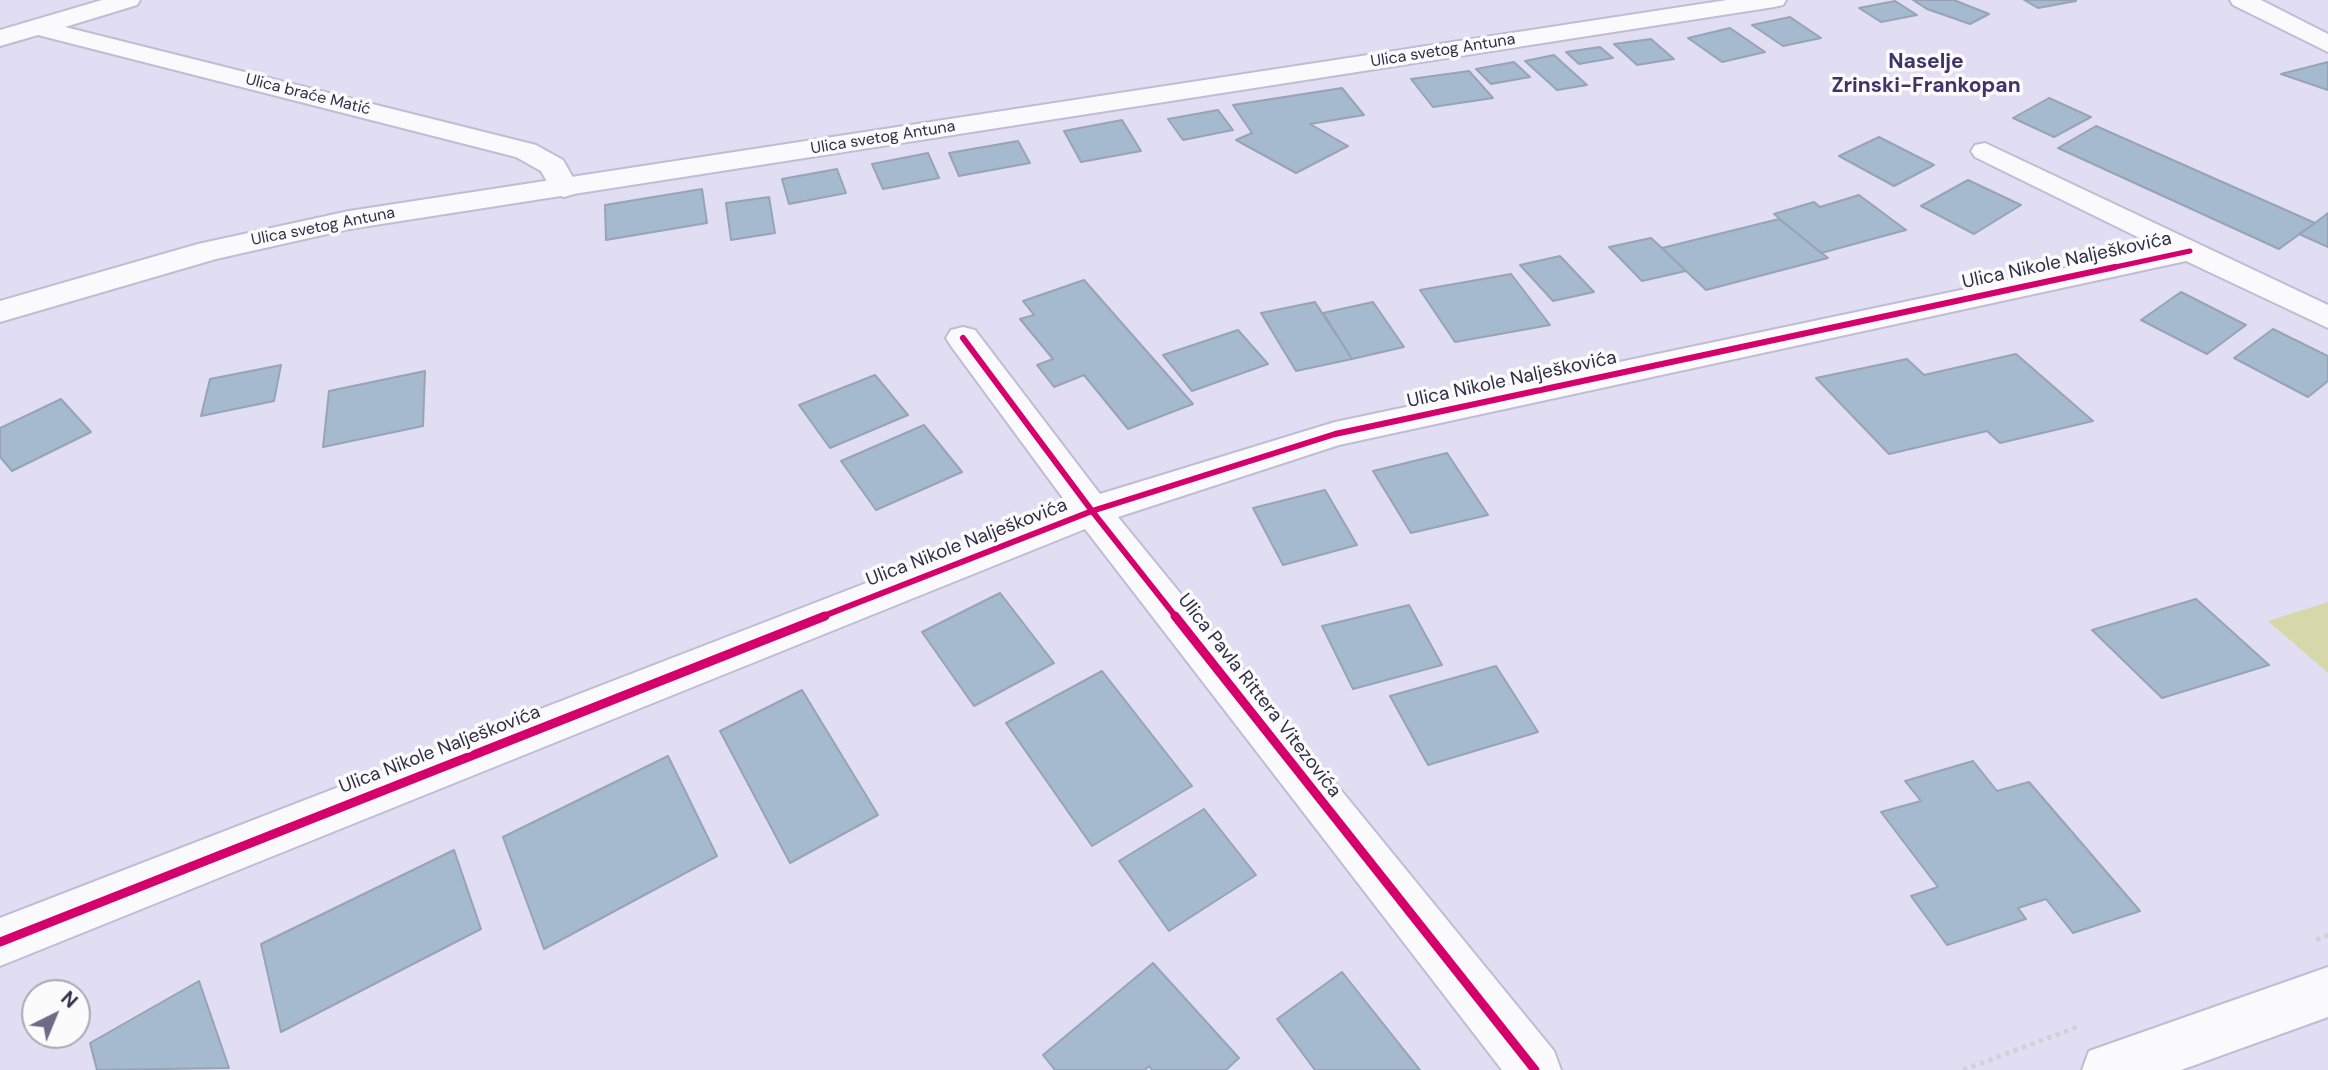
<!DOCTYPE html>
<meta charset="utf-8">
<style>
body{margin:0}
#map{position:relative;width:2328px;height:1070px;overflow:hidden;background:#e1def4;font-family:"DM Sans",sans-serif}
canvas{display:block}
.north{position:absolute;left:21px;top:979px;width:70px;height:70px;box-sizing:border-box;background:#fbfbfb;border:2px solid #aaa9b3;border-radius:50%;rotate:43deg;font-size:19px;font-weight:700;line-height:28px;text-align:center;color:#312d47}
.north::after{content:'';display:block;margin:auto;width:24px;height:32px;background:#6f6b84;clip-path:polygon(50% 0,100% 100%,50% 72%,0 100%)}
</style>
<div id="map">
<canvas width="2328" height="1070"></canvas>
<div class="north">N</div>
</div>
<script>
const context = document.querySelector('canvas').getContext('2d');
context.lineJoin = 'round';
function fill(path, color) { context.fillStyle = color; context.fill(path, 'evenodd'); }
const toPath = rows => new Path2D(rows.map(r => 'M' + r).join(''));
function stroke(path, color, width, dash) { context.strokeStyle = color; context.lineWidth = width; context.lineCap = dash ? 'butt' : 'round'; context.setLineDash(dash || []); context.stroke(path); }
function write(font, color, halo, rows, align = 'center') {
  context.font = font + ' "DM Sans",sans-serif'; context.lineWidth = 7; context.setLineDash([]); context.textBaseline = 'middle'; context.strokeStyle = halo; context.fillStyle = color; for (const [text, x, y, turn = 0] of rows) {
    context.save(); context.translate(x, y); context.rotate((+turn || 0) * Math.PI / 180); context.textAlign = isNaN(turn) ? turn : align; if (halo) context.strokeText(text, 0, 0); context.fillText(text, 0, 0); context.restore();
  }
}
const green = toPath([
 [2328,602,2328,673,2268,621]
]);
const building = toPath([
 [1913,0,1954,0,1989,14,1970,24,1927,9,1913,0],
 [2024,0,2074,0,2076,1,2038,8,2024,0],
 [1895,1,1917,15,1881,22,1859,8,1895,1],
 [1790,17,1821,38,1783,46,1752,25,1790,17],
 [1730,28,1765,52,1722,62,1688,38,1730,28],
 [1651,39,1674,59,1637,65,1614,44,1651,39],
 [1600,47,1613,58,1579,64,1566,52,1600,47],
 [1554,55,1587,85,1557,90,1525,61,1554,55],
 [1514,62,1530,77,1491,84,1476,69,1514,62],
 [2328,62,2328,90,2281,74,2328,62],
 [1469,71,1493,98,1433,107,1411,79,1469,71],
 [1342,88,1364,115,1310,124,1348,146,1296,173,1236,140,1252,133,1233,105,1342,88],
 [2049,98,2091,117,2054,137,2013,118,2049,98],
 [1218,110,1233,130,1183,140,1168,119,1218,110],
 [1122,120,1141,151,1081,162,1064,131,1122,120],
 [2096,126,2315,223,2279,249,2058,148,2096,126],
 [1879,137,1934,165,1894,186,1839,156,1879,137],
 [1018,141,1030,163,959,176,949,153,1018,141],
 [928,153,939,178,883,189,872,164,928,153],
 [837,169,846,193,789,204,782,179,837,169],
 [1968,180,2021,205,1974,234,1921,206,1968,180],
 [702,189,707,223,606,240,605,205,702,189],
 [1859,195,1906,230,1821,253,1774,214,1814,202,1820,207,1859,195],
 [769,197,775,233,731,240,726,203,769,197],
 [2328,213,2328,247,2299,234,2315,223,2328,213],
 [1779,219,1828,258,1706,290,1662,248,1779,219],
 [1651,238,1662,248,1686,271,1642,281,1609,247,1651,238],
 [1560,256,1594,292,1553,301,1520,265,1560,256],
 [1511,274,1550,325,1455,342,1420,290,1511,274],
 [1084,280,1193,404,1128,429,1084,375,1054,387,1037,365,1053,359,1020,319,1034,315,1023,301,1084,280],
 [2181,292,2246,325,2207,354,2141,320,2181,292],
 [1315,302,1352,359,1296,371,1261,313,1315,302],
 [1373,302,1404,347,1352,359,1323,313,1373,302],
 [2273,329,2328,356,2328,381,2308,397,2234,358,2273,329],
 [1238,330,1268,364,1192,391,1163,355,1238,330],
 [2016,354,2093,421,2000,443,1987,431,1889,454,1816,378,1907,359,1924,375,2016,354],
 [281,365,274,401,201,416,210,379,281,365],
 [425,371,423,426,323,447,329,391,425,371],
 [875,375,908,415,830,448,799,405,875,375],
 [61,399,91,432,12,471,0,457,0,428,61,399],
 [924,425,962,472,876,510,841,461,924,425],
 [1447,453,1488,515,1411,533,1373,471,1447,453],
 [1325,490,1357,545,1283,565,1253,508,1325,490],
 [1000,593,1054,663,974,706,922,632,1000,593],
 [2196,599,2269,665,2162,698,2092,630,2196,599],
 [1409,605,1442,665,1353,689,1322,626,1409,605],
 [1496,666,1538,732,1428,765,1390,696,1496,666],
 [1102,671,1192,786,1092,846,1006,723,1102,671],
 [802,690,878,815,790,863,720,731,802,690],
 [668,756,717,856,544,949,503,837,668,756],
 [1973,761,1997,791,2029,782,2140,911,2073,933,2046,899,2018,908,2026,919,1947,945,1911,896,1938,887,1881,812,1921,801,1905,781,1973,761],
 [1204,809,1256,875,1169,931,1119,861,1204,809],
 [454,850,481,929,281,1032,261,944,454,850],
 [1153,963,1239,1058,1226,1070,1152,1070,1149,1066,1145,1070,1055,1070,1043,1055,1153,963],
 [1342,972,1420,1070,1315,1070,1277,1019,1342,972],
 [199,981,229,1068,97,1070,90,1043,199,981]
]);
const path = toPath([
 [2316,940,2328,935],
 [1963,1070,2077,1027]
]);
const street = toPath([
 [102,0,140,0,137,5,65,27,536,145,563,160,579,188,574,194,564,197,554,194,541,171,516,157,38,35,0,46,0,30,102,0],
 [2230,0,2261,0,2328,34,2328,52,2233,5,2230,0],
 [1985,143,2328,305,2328,328,2186,261,1339,445,1118,517,1554,1051,1561,1070,1502,1070,1085,529,0,966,0,918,1068,505,951,346,946,338,951,330,963,327,975,330,1100,494,1335,422,2160,248,1975,157,1971,151,1975,145,1985,143],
 [2328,967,2328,1017,2181,1070,2082,1070,2089,1051,2328,967]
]);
const secondary = toPath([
 [1727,0,1786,0,1783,5,1774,7,349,229,216,259,0,322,0,301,198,244,349,211,1727,0]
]);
const cyclewayFar2 = toPath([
 [2106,269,2190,251]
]);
const cyclewayFar1 = toPath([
 [963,338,1092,511,1176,617],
 [821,617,1092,511,1335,434,2115,267]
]);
const cycleway = toPath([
 [1175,616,1535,1070],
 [0,942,825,616]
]);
const farStreetnames = [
 ["Ulica svetog Antuna",1443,51,-9],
 ["Ulica braće Matić",308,95,14],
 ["Ulica svetog Antuna",883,138,-9],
 ["Ulica svetog Antuna",323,227,-11]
];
const streetNames = [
 ["Ulica Nikole Nalješkovića",2067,261,-12],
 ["Ulica Nikole Nalješkovića",1512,380,-12],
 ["Ulica Nikole Nalješkovića",967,543,-21],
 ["Ulica Pavla Rittera Vitezovića",1259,696,52],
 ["Ulica Nikole Nalješkovića",440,750,-21]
];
const farDistrictnames = [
 ["Naselje",1926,62],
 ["Zrinski-Frankopan",1926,86]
];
fill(green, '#d7d8a9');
fill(building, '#a5bace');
stroke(building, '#96a4b5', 2);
stroke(street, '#c0bcd3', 4);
stroke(secondary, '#c0bcd3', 4);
stroke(path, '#d2d1d8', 5, [4.5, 4.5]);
fill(street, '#fafafd');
fill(secondary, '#fafafd');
stroke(cyclewayFar2, '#d6006c', 5);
stroke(cyclewayFar1, '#d6006c', 6);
stroke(cycleway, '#d6006c', 9);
write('16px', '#312d47', '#fbfbfb', farStreetnames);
write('19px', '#312d47', '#fbfbfb', streetNames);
write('bold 21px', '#3f336a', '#fbfbfb', farDistrictnames);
</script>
